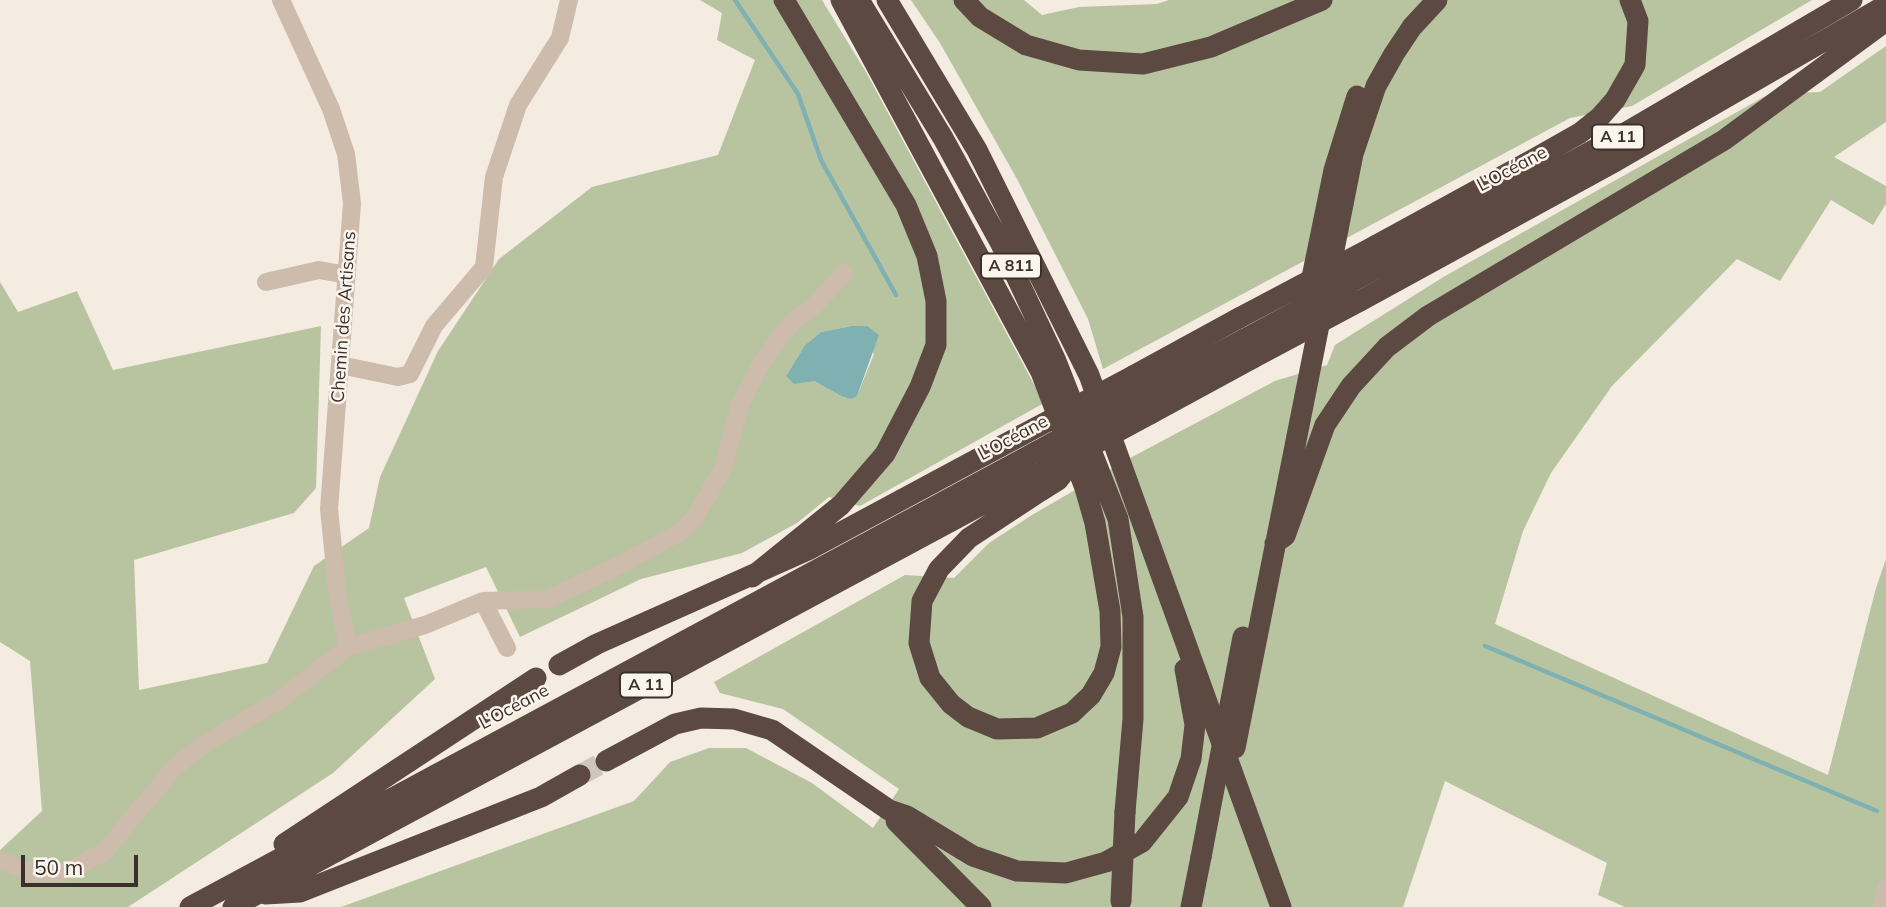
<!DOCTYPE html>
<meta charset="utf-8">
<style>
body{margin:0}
#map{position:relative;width:1886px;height:907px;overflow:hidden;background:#f4ebe1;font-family:Mulish,sans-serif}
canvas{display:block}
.scale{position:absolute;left:21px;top:855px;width:117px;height:32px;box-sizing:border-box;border:4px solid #3b302b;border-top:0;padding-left:9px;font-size:21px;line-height:24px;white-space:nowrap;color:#3b302b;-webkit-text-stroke:5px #fbf5ee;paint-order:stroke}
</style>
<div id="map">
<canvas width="1886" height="907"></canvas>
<div class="scale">50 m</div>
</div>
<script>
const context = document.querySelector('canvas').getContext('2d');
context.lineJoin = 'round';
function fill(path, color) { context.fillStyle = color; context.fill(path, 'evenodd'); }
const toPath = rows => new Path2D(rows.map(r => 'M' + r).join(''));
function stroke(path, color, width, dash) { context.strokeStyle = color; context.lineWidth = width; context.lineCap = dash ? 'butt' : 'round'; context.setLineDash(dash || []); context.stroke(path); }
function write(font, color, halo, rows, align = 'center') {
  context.font = font + ' Mulish,sans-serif'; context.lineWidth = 5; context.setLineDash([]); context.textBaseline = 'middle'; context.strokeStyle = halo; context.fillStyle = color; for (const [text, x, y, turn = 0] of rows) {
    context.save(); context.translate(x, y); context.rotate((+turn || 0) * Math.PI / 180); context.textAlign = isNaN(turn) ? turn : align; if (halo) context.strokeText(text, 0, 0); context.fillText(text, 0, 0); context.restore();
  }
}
const green = toPath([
 [700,0,822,0,866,72,1044,403,860,506,829,497,797,523,742,553,641,579,520,637,486,567,404,598,435,679,333,773,128,907,0,907,0,850,42,811,30,661,0,642,0,282,18,312,77,291,113,370,321,326,316,488,294,513,134,560,139,690,267,663,314,566,369,528,380,477,438,351,499,259,592,187,718,155,755,60,717,40,722,13],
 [851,326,874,354,857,396,841,396,814,381,786,376,805,345,821,332],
 [911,0,1024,0,1042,15,1079,7,1157,4,1169,0,1812,0,1632,106,1570,118,1103,369,1088,319,1017,179,940,43],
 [1886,46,1886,122,1834,157,1886,186,1886,204,1873,225,1831,200,1780,281,1737,259,1612,386,1551,473,1523,531,1495,624,1828,775,1876,588,1886,559,1886,907,1625,907,1598,895,1607,863,1445,781,1403,907,341,907,634,801,670,762,709,748,746,748,812,783,873,828,899,789,783,709,720,693,714,682,905,575,954,578,989,543,1032,515,1132,457,1275,381,1327,365,1335,345,1445,276,1769,94,1820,92]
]);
const water = toPath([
 [851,326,867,326,879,335,857,396,851,399,841,396,814,381,794,384,786,376,805,345,821,332]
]);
const stream = toPath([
 [735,0,798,94,821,160,896,295],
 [1485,646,1877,811]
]);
const highwayTunnel = toPath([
 [580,775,606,761]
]);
const minor = toPath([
 [281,0,331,109,346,154,352,203,329,509,338,598,348,647],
 [266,282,319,270,347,275],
 [340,365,398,377,410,374,434,326,484,267,494,177,518,105,560,38,569,0],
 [483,601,548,599,624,563,680,532,694,519,723,468,740,405,761,364,789,325,816,304,844,273],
 [0,860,31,873,66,872,104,852,173,769,201,746,281,699,348,647,425,625,483,601,507,648],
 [1882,907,1886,888]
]);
const highway = toPath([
 [841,0,1041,372,1085,488,1095,523,1110,611,1111,647,1104,673,1091,695,1072,713,1037,728,997,729,968,717,951,704,930,678,919,643,922,601,939,569,969,538,1042,490],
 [859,0,943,138,1001,244,1056,361,1118,519,1133,617,1133,719,1125,812],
 [887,0,977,150,1089,375,1281,907],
 [964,0,980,17,1026,45,1079,60,1143,64,1211,47,1322,0],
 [1375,246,1534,159,1580,133,1600,117,1615,100,1635,65,1638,21,1630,0],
 [1379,267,1625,133,1852,0],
 [1309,292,1334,170,1357,96],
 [1360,301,1616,161,1886,5],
 [1133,376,1239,318],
 [1139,396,1245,339],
 [1150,414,1253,358],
 [1275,543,1285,536,1325,425,1351,386,1387,347,1428,316,1724,140,1886,21],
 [752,577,841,505,885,454,920,387,936,345,936,301,927,256,906,205,784,0],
 [559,665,597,644,808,550,1022,435],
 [1235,748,1353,154,1376,86,1394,54,1412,27,1437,0],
 [606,761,675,724,701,718,734,719,772,730,889,810,907,816,973,856,1017,871,1066,873,1106,862,1142,842,1178,797,1191,759,1195,725,1185,669],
 [896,821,981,907],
 [284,844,536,678],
 [265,894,300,892,541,797,580,775],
 [190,907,1036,452],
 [233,907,1037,475],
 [1191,907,1201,857]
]);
const highwayBridge = toPath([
 [1239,318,1375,246],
 [1245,339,1379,267],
 [1253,358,1360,301],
 [1022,435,1133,376],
 [1036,452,1139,396],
 [1037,475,1150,414],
 [1042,490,1058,480,1075,458],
 [1201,857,1243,637],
 [1121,901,1125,812]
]);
const shields = [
 [1618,137,52],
 [1011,266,60],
 [646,685,52]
];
const shieldNames = [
 ["A 11",1618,137],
 ["A 811",1011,266],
 ["A 11",646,685]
];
const streetNames = [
 ["L’Océane",1512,169,-28],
 ["Chemin des Artisans",344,317,-86],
 ["L’Océane",1013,438,-28],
 ["L’Océane",514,707,-28]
];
fill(green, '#b8c4a0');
fill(water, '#7fb0b2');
stroke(stream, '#7fb0b2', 4.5);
stroke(highwayTunnel, '#cfc6bd', 21, [21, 10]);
stroke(minor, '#cdbbac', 18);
stroke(highway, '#5c4a42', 21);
stroke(highwayBridge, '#5c4a42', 21);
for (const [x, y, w] of shields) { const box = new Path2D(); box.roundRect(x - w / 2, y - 12.5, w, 25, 5); context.fillStyle = '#fbf5ee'; context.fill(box); stroke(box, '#3b302b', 2); }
write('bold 16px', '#3b302b', null, shieldNames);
write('18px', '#3b302b', '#fbf5ee', streetNames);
</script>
